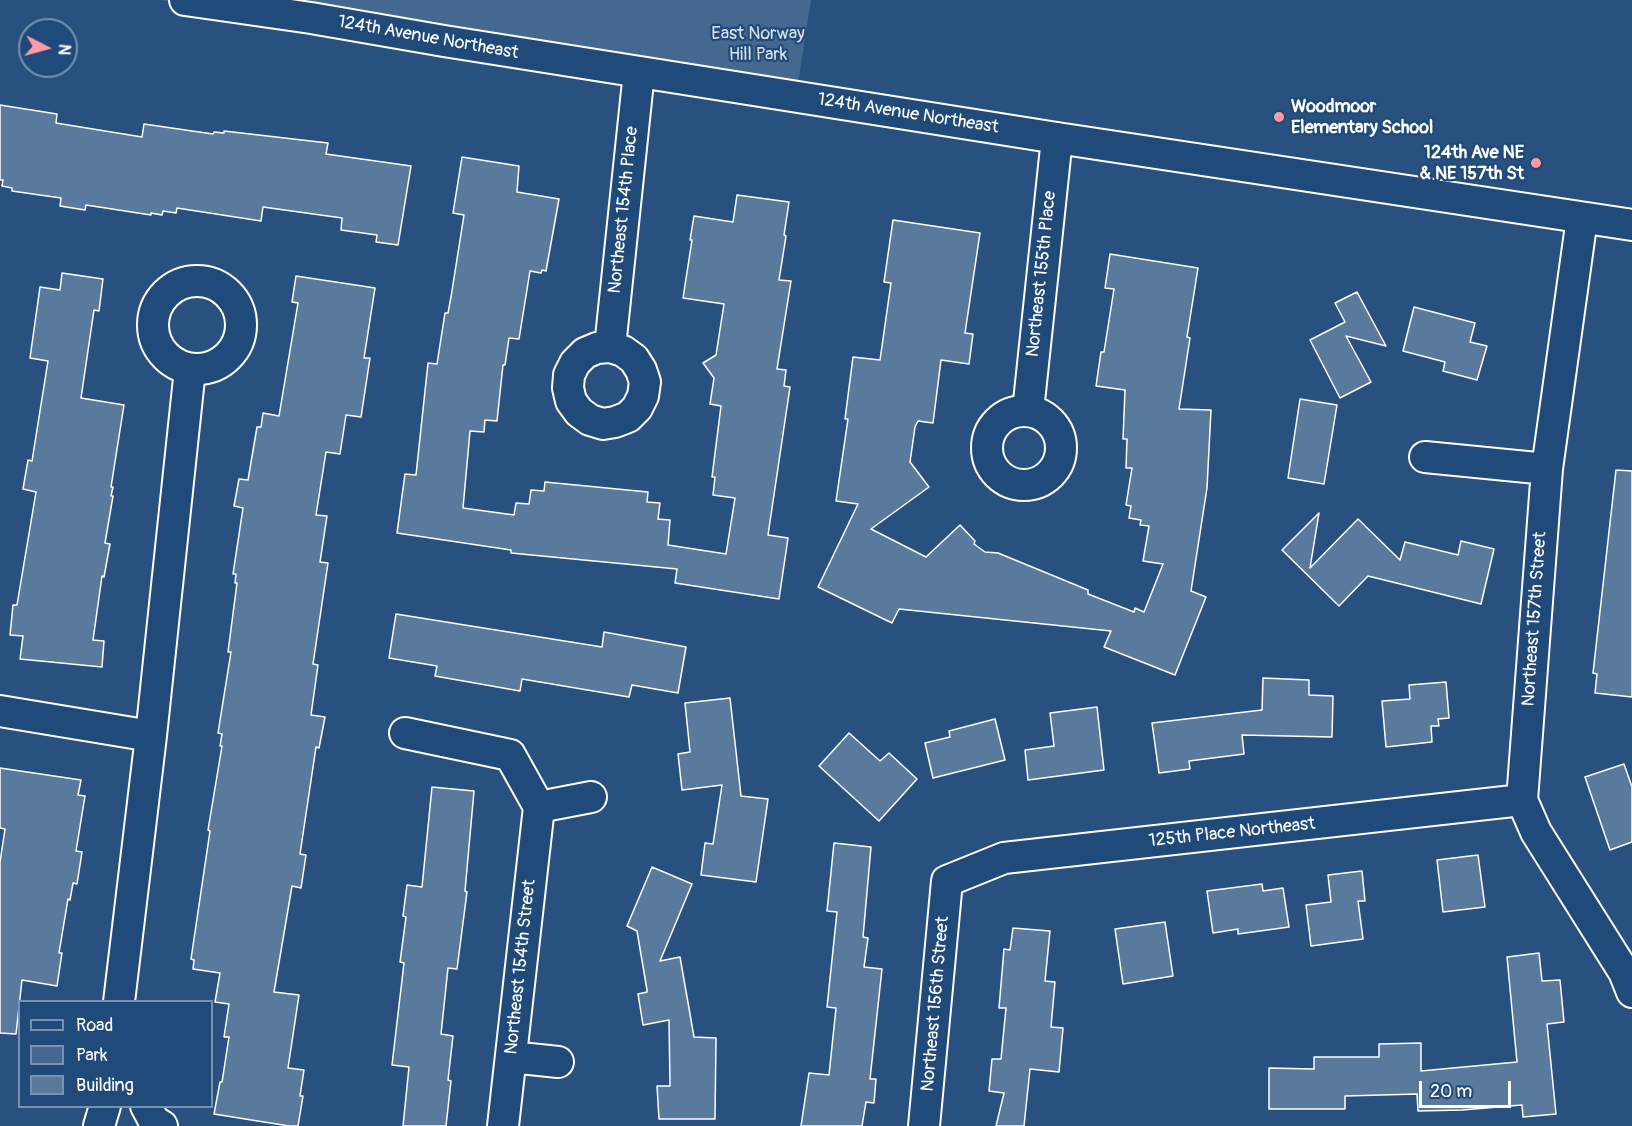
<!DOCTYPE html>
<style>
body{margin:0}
#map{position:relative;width:1632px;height:1126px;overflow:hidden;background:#28517f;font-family:Pangolin,sans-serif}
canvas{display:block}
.legend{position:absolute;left:18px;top:1000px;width:195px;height:108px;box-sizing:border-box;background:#1f4a7a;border:2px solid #7992af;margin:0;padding:8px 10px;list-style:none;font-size:18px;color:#fff}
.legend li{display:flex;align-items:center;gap:12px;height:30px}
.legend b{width:30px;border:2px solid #7992af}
.north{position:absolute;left:18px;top:18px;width:60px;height:60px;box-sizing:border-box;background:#1f4a7a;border:2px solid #7992af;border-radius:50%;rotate:96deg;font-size:16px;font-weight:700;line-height:24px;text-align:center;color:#fff}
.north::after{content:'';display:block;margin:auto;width:21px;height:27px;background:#ff9aa2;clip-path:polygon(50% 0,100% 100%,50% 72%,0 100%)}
.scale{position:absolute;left:1419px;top:1081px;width:92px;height:27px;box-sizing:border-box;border:3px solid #fff;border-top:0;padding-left:8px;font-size:18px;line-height:21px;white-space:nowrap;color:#fff;-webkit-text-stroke:4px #1f4a7a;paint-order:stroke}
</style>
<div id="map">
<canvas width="1632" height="1126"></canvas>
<ul class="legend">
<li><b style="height:8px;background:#1f4a7a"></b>Road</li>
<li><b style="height:16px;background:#446890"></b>Park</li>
<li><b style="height:16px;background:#5a7a9d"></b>Building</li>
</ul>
<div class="north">N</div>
<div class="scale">20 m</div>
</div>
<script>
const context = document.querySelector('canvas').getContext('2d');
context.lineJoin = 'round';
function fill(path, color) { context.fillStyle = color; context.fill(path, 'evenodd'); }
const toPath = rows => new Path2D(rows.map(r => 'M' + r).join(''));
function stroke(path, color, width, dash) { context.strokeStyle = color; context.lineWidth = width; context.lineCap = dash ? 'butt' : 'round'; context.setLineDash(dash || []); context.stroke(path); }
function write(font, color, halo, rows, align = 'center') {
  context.font = font + ' Pangolin,sans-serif'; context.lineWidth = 4.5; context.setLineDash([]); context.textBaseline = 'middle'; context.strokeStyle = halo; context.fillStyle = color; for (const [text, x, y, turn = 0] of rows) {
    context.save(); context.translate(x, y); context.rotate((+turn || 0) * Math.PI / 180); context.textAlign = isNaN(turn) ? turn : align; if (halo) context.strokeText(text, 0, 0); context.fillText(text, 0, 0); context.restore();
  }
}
const green = toPath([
 [159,0,811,0,796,96]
]);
const building = toPath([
 [0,105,57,114,56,123,142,137,144,124,213,134,214,132,224,133,224,131,328,143,326,154,411,166,398,245,376,242,377,235,341,230,342,218,263,207,261,221,177,208,176,213,163,211,162,215,151,213,151,215,86,205,85,210,60,206,61,198,12,191,12,188,2,186,3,180,0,180,0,105],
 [462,157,519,166,517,192,559,199,546,271,542,270,541,273,530,271,519,339,509,338,505,365,503,365,497,421,485,420,484,432,470,431,463,508,514,515,516,503,529,504,531,490,544,491,545,482,648,492,647,502,660,503,658,519,670,520,668,545,726,554,735,498,713,495,715,477,712,477,721,406,710,404,714,378,703,363,716,355,724,304,683,298,692,240,690,240,694,216,733,222,737,195,789,202,784,235,786,236,779,280,791,281,777,369,786,370,784,386,790,387,768,535,788,538,779,599,675,583,677,569,511,553,511,550,397,533,405,474,416,475,428,363,437,364,445,313,448,313,451,297,464,215,453,213,462,157],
 [893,220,980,233,965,333,973,334,969,364,941,360,933,423,918,421,915,427,910,462,929,487,871,529,926,557,960,525,975,541,974,544,985,552,998,553,1088,590,1088,594,1134,612,1135,608,1144,612,1163,564,1143,561,1149,526,1140,525,1141,520,1129,518,1131,506,1126,505,1132,468,1126,468,1127,439,1123,439,1125,390,1096,386,1101,352,1104,352,1114,289,1105,288,1110,254,1198,268,1187,337,1190,338,1179,409,1211,410,1207,488,1191,591,1206,597,1175,675,1104,647,1111,631,899,609,892,623,818,587,858,504,836,501,848,419,845,419,853,357,880,360,891,283,884,282,893,220],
 [62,273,103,279,99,311,94,310,81,398,124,405,111,487,113,487,111,496,113,496,105,543,110,544,104,577,102,576,93,640,104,641,102,667,20,659,23,636,10,635,13,605,17,605,36,492,23,489,28,460,32,461,48,361,30,358,40,287,60,290,62,273],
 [296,276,375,288,364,358,370,358,361,417,346,415,340,454,326,452,316,515,327,516,320,562,328,563,313,664,318,665,311,715,325,717,319,748,316,747,300,854,306,855,301,888,292,886,274,992,299,995,288,1068,304,1070,300,1096,303,1096,298,1126,289,1126,214,1114,220,1082,222,1082,229,1037,224,1037,229,1004,215,1002,220,973,193,969,194,960,191,959,210,831,208,830,222,746,220,746,222,734,218,733,231,652,228,652,237,583,235,583,236,574,233,574,243,508,234,506,239,479,248,480,257,427,261,427,263,413,279,416,298,303,292,302,296,276],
 [1357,292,1386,346,1346,336,1371,382,1340,398,1310,340,1345,322,1335,303,1357,292],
 [1414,307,1475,323,1470,342,1487,346,1477,380,1443,371,1445,362,1403,351,1414,307],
 [1300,399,1337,405,1324,484,1288,478,1300,399],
 [1616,470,1632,471,1632,697,1595,693,1597,674,1593,673,1616,470],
 [1319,513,1310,568,1358,519,1400,560,1405,542,1458,555,1461,541,1494,549,1481,604,1368,576,1339,606,1282,550,1319,513],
 [396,614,602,647,604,632,686,647,678,693,632,685,629,697,522,679,520,691,435,676,437,666,389,658,396,614],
 [1263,678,1309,680,1309,695,1333,696,1332,737,1242,735,1244,754,1189,761,1190,769,1159,773,1152,723,1262,710,1263,678],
 [1446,682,1449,718,1438,719,1439,726,1431,726,1432,742,1386,747,1382,701,1410,699,1409,685,1446,682],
 [730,698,741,796,768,799,756,882,701,875,705,843,713,844,722,785,682,790,678,754,690,752,685,703,730,698],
 [1097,707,1104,770,1028,780,1025,750,1054,746,1050,713,1097,707],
 [995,719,1005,760,933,778,925,743,950,737,949,731,995,719],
 [849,733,880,761,889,753,917,779,879,821,819,766,849,733],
 [1624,764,1632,787,1632,842,1610,850,1585,777,1624,764],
 [0,768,81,780,78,795,85,796,76,851,82,852,77,884,73,883,70,900,68,899,59,953,62,953,57,986,22,980,16,1034,0,1033,0,862,5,829,0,828,0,768],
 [432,787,474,791,465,891,467,892,457,969,448,968,441,1034,453,1036,448,1080,451,1081,446,1126,403,1126,409,1067,392,1065,404,963,400,962,406,917,403,916,407,885,422,887,432,787],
 [834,843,871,847,863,937,868,938,864,967,882,969,870,1079,876,1079,874,1103,866,1102,862,1126,801,1126,809,1073,829,1075,836,1008,827,1007,837,912,827,911,834,843],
 [1478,855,1485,907,1443,912,1437,860,1478,855],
 [652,867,692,884,660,961,680,957,694,1037,716,1038,715,1119,659,1119,657,1086,670,1086,669,1020,643,1025,638,994,647,992,647,990,637,931,627,926,652,867],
 [1362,871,1365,901,1358,901,1363,939,1311,946,1306,905,1331,902,1328,875,1362,871],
 [1262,884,1263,891,1283,888,1289,927,1238,934,1238,929,1213,933,1207,891,1262,884],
 [1165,922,1173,976,1123,984,1115,929,1165,922],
 [1013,928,1050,931,1045,981,1055,982,1051,1027,1063,1028,1059,1072,1030,1069,1024,1126,996,1126,1004,1093,989,1091,992,1059,1001,1059,1006,1008,999,1008,1004,949,1010,950,1013,928],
 [1539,953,1542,981,1560,980,1564,1022,1547,1024,1556,1114,1523,1117,1522,1105,1462,1110,1418,1111,1417,1094,1345,1096,1345,1109,1269,1109,1269,1068,1314,1069,1314,1057,1379,1057,1379,1044,1421,1043,1421,1071,1517,1062,1507,957,1539,953]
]);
const minor = toPath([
 [185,0,311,18,444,41,1057,138,1632,225],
 [1582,218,1547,469,1522,800,1536,832,1624,972,1632,992],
 '153 325a44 44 0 1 1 88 0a44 44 0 1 1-88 0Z',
 [610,347,597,348,585,353,575,363,569,375,568,388,571,401,579,412,590,420,603,424,615,422,628,417,637,408,643,396,645,382,641,370,634,359,623,351,610,347,639,72],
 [1028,411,1057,138],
 '987 448a37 37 0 1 1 74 0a37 37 0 1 1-74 0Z',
 [1425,457,1547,469],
 [0,711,151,736],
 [405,733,510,755,539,807],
 [539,807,591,797],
 [119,1002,151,736,190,369],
 [511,1057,558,1062],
 [146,1106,154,1121,162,1126],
 [99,1126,105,1106],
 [503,1126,539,807],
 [924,1126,947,881,1004,858,1522,800]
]);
const markers = [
 [1279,117,6,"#ff9aa2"],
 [1536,163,6,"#ff9aa2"]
];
const parkNames = [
 ["East Norway",758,34],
 ["Hill Park",758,55]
];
const streetNames = [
 ["124th Avenue Northeast",428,38,10],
 ["124th Avenue Northeast",908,114,9],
 ["Northeast 154th Place",624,210,-84],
 ["Northeast 155th Place",1042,274,-84],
 ["Northeast 157th Street",1535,619,-86],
 ["125th Place Northeast",1232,833,-6],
 ["Northeast 154th Street",521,967,-84],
 ["Northeast 156th Street",936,1004,-85]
];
const poiNames = [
 ["Woodmoor",1291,107],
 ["Elementary School",1291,128],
 ["124th Ave NE",1524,153,"right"],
 ["& NE 157th St",1524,174,"right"]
];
fill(green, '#446890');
fill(building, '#5a7a9d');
stroke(building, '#fff', 1.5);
stroke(minor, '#fff', 34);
stroke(minor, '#1f4a7a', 30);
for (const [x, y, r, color] of markers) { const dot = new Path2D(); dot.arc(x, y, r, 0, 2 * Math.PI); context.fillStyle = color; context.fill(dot); stroke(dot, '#1f4a7a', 2); }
write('18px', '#dae1e9', '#1f4a7a', parkNames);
write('18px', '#fff', '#1f4a7a', streetNames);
write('bold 18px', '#fff', '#1f4a7a', poiNames, 'left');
</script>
